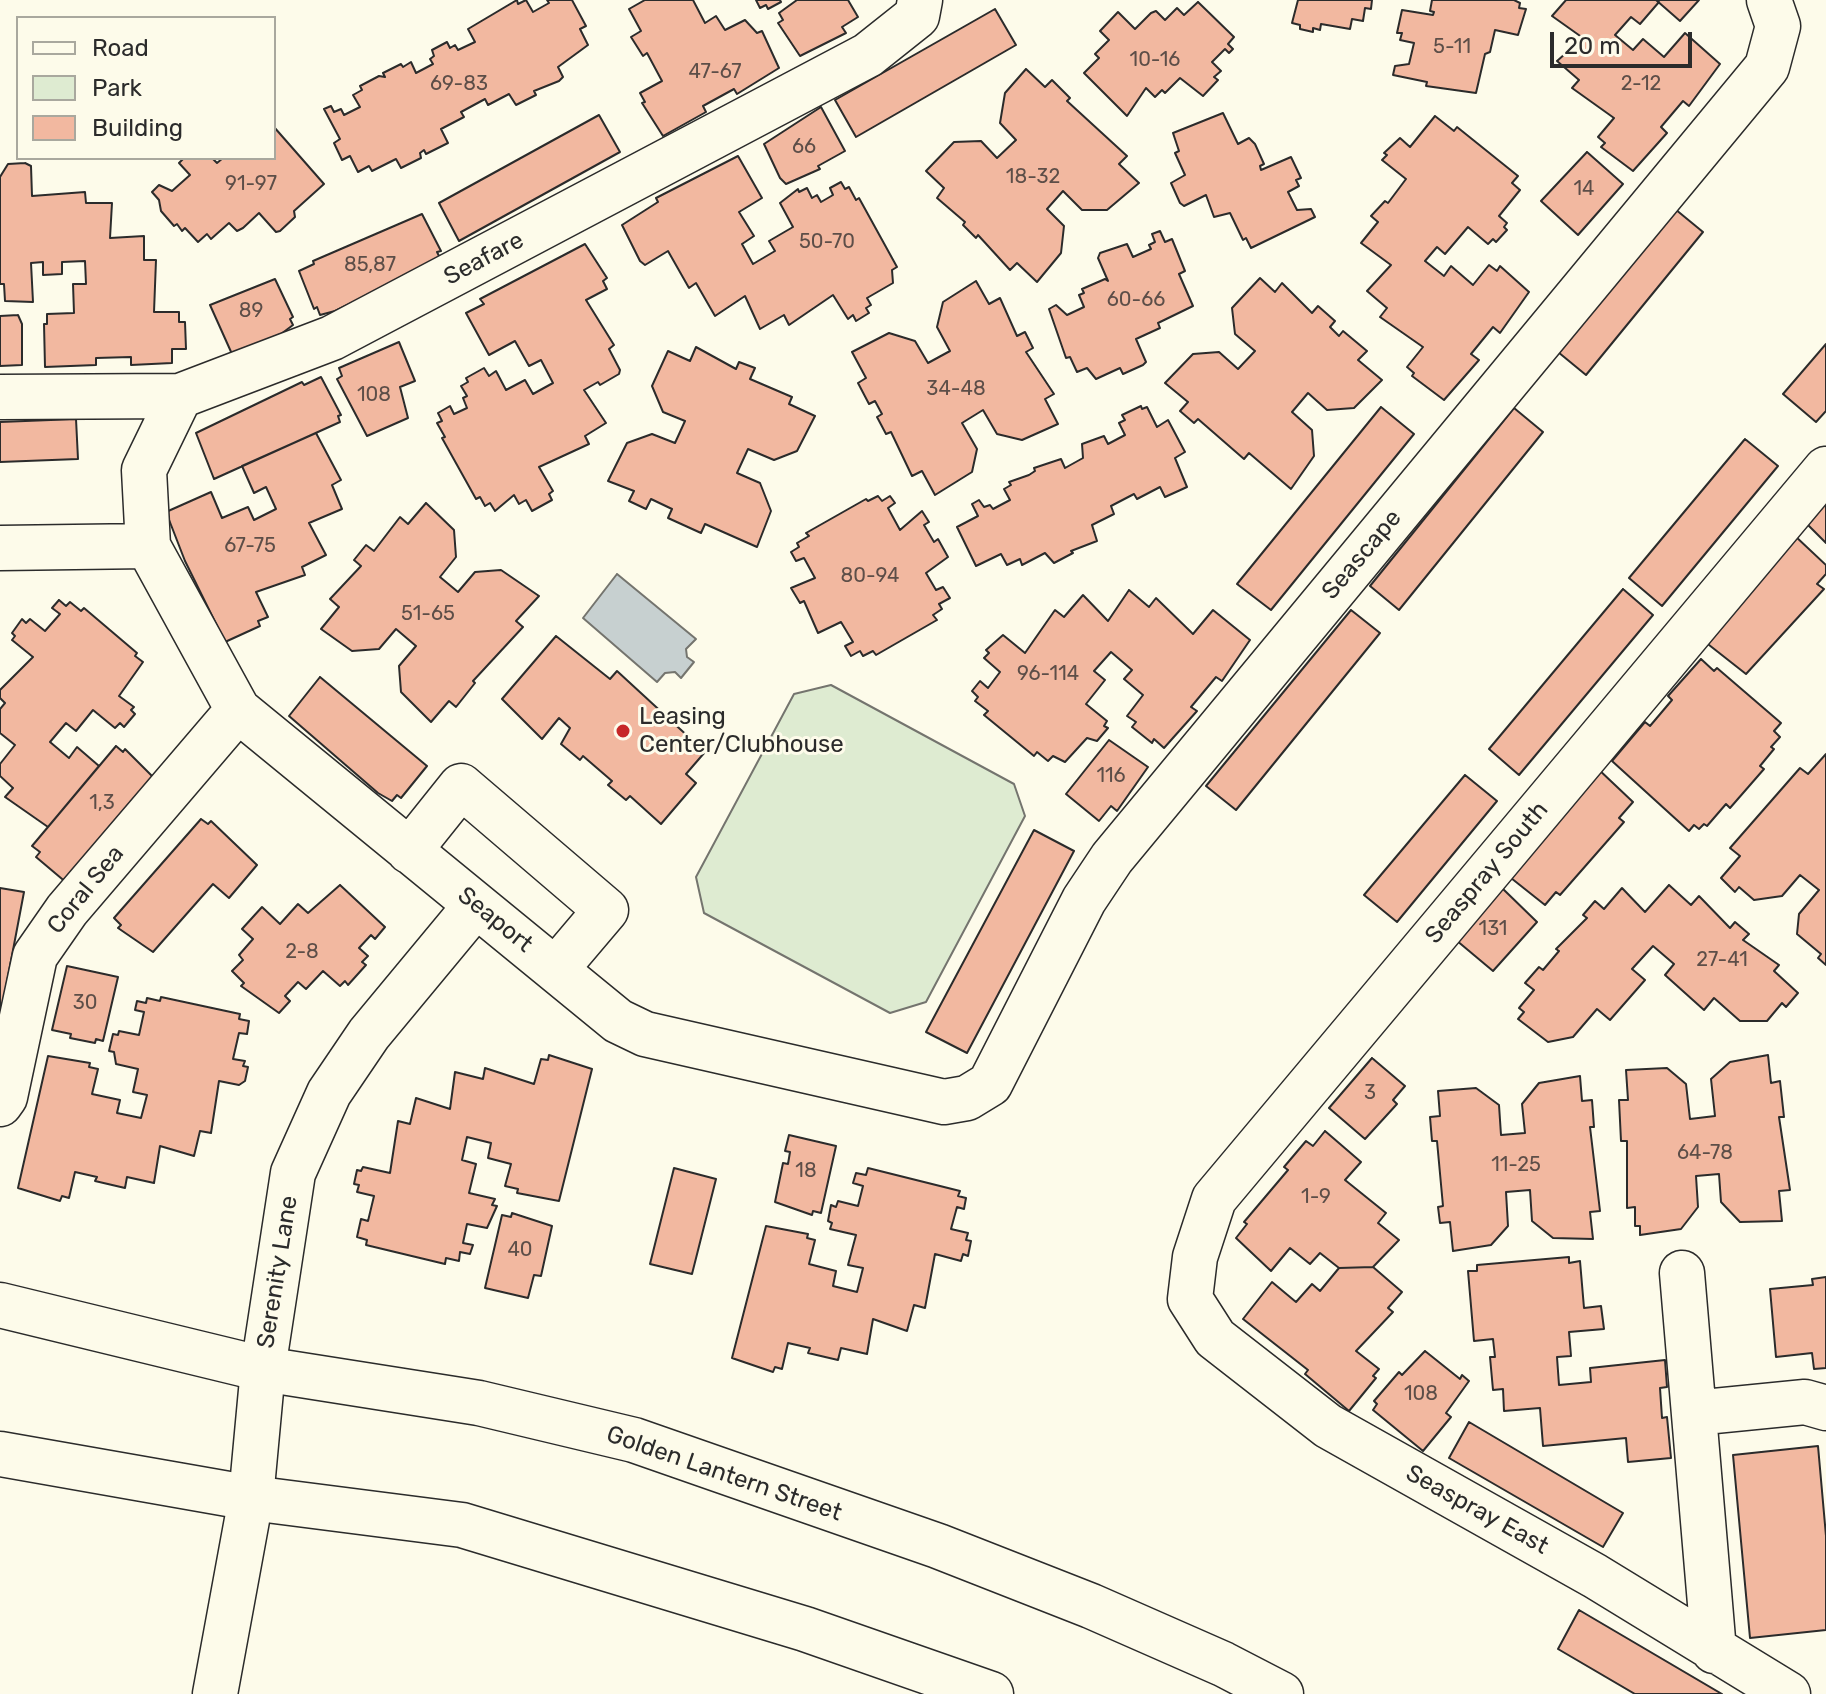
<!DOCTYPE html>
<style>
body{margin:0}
#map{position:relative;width:1826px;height:1694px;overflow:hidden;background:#fdfbea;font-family:Rubik,sans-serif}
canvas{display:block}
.legend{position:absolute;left:16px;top:16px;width:260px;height:144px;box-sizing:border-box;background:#fdfbea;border:2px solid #a9a89e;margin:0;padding:10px 14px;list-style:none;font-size:24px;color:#2b2b2b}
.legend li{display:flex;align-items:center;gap:16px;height:40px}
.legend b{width:40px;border:2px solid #a9a89e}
.scale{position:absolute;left:1550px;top:32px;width:142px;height:36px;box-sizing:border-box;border:4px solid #2b2b2b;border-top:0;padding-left:10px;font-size:24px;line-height:28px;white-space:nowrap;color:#2b2b2b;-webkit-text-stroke:6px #fdfbea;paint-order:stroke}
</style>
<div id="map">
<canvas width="1826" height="1694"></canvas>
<ul class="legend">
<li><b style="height:10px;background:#fdfbea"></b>Road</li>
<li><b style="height:22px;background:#deebd1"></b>Park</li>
<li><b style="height:22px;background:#f2b8a0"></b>Building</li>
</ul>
<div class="scale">20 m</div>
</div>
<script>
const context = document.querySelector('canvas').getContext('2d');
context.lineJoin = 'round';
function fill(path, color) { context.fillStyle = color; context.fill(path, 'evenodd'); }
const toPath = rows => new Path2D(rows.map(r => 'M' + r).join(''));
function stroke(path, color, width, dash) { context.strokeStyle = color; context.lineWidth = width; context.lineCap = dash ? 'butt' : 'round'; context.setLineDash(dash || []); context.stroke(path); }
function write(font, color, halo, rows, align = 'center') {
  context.font = font + ' Rubik,sans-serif'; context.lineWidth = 6; context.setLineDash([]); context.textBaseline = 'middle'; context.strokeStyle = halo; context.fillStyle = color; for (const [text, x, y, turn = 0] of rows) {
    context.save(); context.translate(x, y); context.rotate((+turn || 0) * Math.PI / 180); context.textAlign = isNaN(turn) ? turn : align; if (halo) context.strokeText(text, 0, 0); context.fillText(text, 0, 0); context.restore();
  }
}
const green = toPath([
 [831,685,1014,784,1025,816,926,1002,890,1013,704,913,696,877,794,694,831,685]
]);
const water = toPath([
 [617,574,696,639,686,649,687,657,694,662,681,678,675,672,665,673,657,682,583,618,617,574]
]);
const building = toPath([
 [517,0,518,4,526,0,533,12,549,3,547,0,572,0,586,26,580,29,588,45,558,67,563,77,559,81,534,91,536,95,516,105,509,94,488,105,485,99,461,112,464,117,441,129,448,143,426,154,424,150,420,153,421,158,401,168,396,159,372,171,369,166,358,172,350,156,342,160,334,143,340,139,324,109,331,106,334,112,341,109,344,115,360,107,353,95,362,90,360,86,379,76,385,77,383,73,401,64,403,67,411,62,416,73,433,64,430,59,434,56,432,50,447,42,450,48,455,45,458,50,475,42,468,29,517,0],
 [645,0,693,0,705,23,716,16,725,30,745,20,757,33,762,31,779,68,737,94,734,89,703,106,706,112,663,136,642,103,645,102,640,93,662,81,647,53,643,56,631,37,641,31,629,9,645,0],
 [756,0,780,0,781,2,768,9,766,5,760,8,756,0],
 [797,0,848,0,858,17,842,27,846,33,800,56,778,23,783,20,779,13,797,0],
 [1298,0,1372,0,1371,9,1365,8,1363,21,1352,19,1350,29,1321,24,1320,30,1313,28,1313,32,1300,29,1300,25,1292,23,1298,0],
 [1432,0,1514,0,1520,3,1519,8,1526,9,1518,35,1495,30,1490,52,1485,54,1476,93,1426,86,1427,82,1393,75,1395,66,1409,64,1414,43,1400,40,1402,33,1397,33,1402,10,1433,15,1434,12,1430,11,1432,0],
 [1566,0,1656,0,1659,2,1640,24,1631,17,1615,35,1633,50,1643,39,1664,57,1685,33,1720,64,1689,106,1683,101,1661,127,1667,133,1633,171,1601,147,1605,143,1598,137,1614,118,1572,88,1579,80,1557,61,1583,38,1552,16,1566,0],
 [1656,0,1699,0,1680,21,1656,0],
 [1198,2,1234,37,1228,44,1233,49,1229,53,1225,49,1212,62,1221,71,1214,77,1218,80,1203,96,1180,78,1165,93,1162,90,1155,97,1146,88,1127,116,1084,73,1099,58,1095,54,1109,40,1100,31,1118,12,1135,29,1151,13,1156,11,1165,20,1177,8,1184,15,1198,2],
 [995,9,1016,45,856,137,835,100,995,9],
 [1026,69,1045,87,1052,80,1070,98,1067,101,1127,156,1119,164,1139,183,1107,210,1082,210,1063,191,1047,209,1064,226,1061,253,1037,282,1017,263,1010,270,978,235,976,238,963,225,965,222,937,198,944,188,926,171,954,142,981,141,997,158,1016,140,1000,123,1005,93,1026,69],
 [821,107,845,151,818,166,820,169,786,184,780,178,764,144,821,107],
 [1223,113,1238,144,1249,138,1255,144,1264,164,1260,166,1261,170,1291,157,1301,178,1296,180,1299,186,1288,192,1297,210,1311,209,1315,217,1251,248,1246,238,1243,240,1230,213,1214,217,1206,195,1184,206,1180,203,1171,183,1185,175,1175,153,1179,151,1173,133,1223,113],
 [599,115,620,152,459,241,439,203,599,115],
 [1435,116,1454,131,1457,127,1518,176,1512,183,1520,190,1499,216,1507,223,1504,227,1507,230,1496,242,1493,239,1488,244,1468,227,1445,254,1437,247,1425,261,1444,276,1451,266,1473,285,1489,265,1497,271,1500,266,1529,292,1500,333,1493,327,1471,354,1479,360,1444,400,1412,376,1414,373,1407,367,1423,347,1380,317,1387,308,1367,291,1391,265,1361,243,1378,222,1371,216,1385,201,1388,203,1406,179,1382,160,1387,155,1384,153,1400,138,1410,147,1435,116],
 [274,127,324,184,294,211,295,217,280,231,276,232,259,213,243,228,237,231,229,223,211,239,207,234,198,242,185,228,182,231,177,224,174,226,161,211,159,200,152,192,159,185,172,191,190,175,179,163,184,158,212,158,217,163,223,158,274,158,274,127],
 [1587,152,1623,184,1578,235,1541,201,1587,152],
 [738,156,762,198,739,212,754,236,742,244,753,264,775,251,769,241,793,227,780,203,798,189,799,192,807,188,812,198,817,195,821,202,833,195,830,188,841,182,845,189,849,187,856,200,859,198,897,267,892,270,893,283,867,298,871,305,866,308,869,313,856,321,853,315,848,319,833,295,789,325,784,315,760,329,745,296,715,316,696,283,689,288,668,251,645,265,640,261,622,225,658,202,656,198,738,156],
 [25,163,31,166,32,196,85,192,86,203,112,203,110,238,144,236,144,260,156,260,154,312,179,312,179,322,185,322,186,349,172,349,172,363,131,365,131,357,96,358,96,365,45,367,44,324,47,324,47,314,74,313,73,284,86,284,85,261,62,262,62,274,43,275,43,262,31,263,33,302,5,301,4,284,0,284,0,177,8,164,25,163],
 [1675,209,1703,232,1586,375,1558,352,1675,209],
 [422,214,441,251,437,252,441,260,335,311,320,315,317,307,314,309,299,271,314,264,313,261,422,214],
 [1160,231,1165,242,1172,239,1185,271,1179,274,1193,306,1158,323,1160,328,1136,339,1146,362,1143,365,1123,374,1120,368,1096,379,1087,368,1077,372,1070,357,1066,358,1049,309,1056,305,1067,315,1084,307,1079,295,1084,293,1082,289,1105,279,1108,281,1098,258,1100,253,1127,244,1133,257,1151,249,1149,245,1155,242,1152,234,1160,231],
 [585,244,607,278,603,281,607,289,586,300,614,345,609,349,620,370,619,374,600,385,598,382,584,390,606,423,585,436,589,444,539,467,553,491,549,494,552,500,532,511,526,500,519,504,514,495,495,511,490,503,485,506,480,497,476,499,442,438,445,437,437,423,442,421,438,413,450,406,454,414,467,408,463,398,467,396,461,386,468,382,466,378,484,368,489,376,496,371,506,390,525,380,533,394,553,383,541,360,529,366,515,341,489,355,466,313,484,304,480,299,585,244],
 [1260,278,1275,292,1282,283,1312,313,1318,306,1335,321,1330,327,1339,336,1343,331,1367,351,1358,360,1382,380,1354,408,1327,410,1308,393,1292,412,1312,430,1314,456,1291,489,1249,453,1244,459,1198,419,1194,423,1180,411,1188,402,1165,383,1193,354,1219,352,1238,369,1255,351,1235,334,1232,308,1260,278],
 [275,279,293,317,290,319,293,325,281,334,232,354,210,305,275,279],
 [976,281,989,304,1000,298,1017,336,1025,332,1033,348,1026,352,1054,394,1045,399,1058,424,1022,440,997,434,983,410,962,423,977,449,972,472,935,495,922,471,912,476,891,432,886,434,877,417,882,414,875,401,869,404,858,383,866,378,852,352,889,333,915,341,928,363,950,351,937,327,943,302,976,281],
 [18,315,22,324,22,365,0,366,0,316,18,315],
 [399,342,415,381,400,387,408,418,367,436,337,379,342,376,339,368,399,342],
 [1826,344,1826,411,1816,422,1783,394,1826,344],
 [696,347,736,369,739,362,755,368,750,379,792,397,789,404,815,416,797,451,774,460,748,449,737,473,760,483,771,511,757,547,705,524,701,533,668,518,672,509,651,499,646,509,629,501,634,491,608,481,627,443,652,434,675,443,685,421,663,412,652,386,668,351,690,361,696,347],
 [321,377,341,415,338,416,340,422,214,479,196,433,302,382,304,385,321,377],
 [1141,406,1142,409,1147,407,1157,427,1168,420,1185,452,1175,458,1187,487,1165,497,1160,487,1137,499,1134,494,1111,506,1114,514,1092,525,1097,541,1071,551,1073,553,1054,563,1045,553,1022,565,1020,559,1007,565,1001,554,976,566,957,527,978,516,972,504,979,500,984,507,990,505,993,509,1010,500,1004,489,1011,485,1009,482,1029,475,1035,471,1034,468,1061,459,1065,468,1083,458,1082,444,1104,436,1108,444,1125,435,1119,423,1125,420,1122,415,1141,406],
 [1381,407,1414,434,1271,610,1237,584,1381,407],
 [1514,408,1543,432,1399,610,1370,586,1514,408],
 [76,419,78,459,0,462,0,422,76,419],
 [316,433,341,480,332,485,342,509,309,523,326,555,302,567,305,575,256,592,268,617,258,621,260,626,225,642,185,561,166,512,211,492,222,518,248,507,254,520,276,509,266,487,254,493,242,466,316,433],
 [1745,439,1778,466,1662,606,1629,578,1745,439],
 [1826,495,1826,543,1804,521,1826,495],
 [878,496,882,501,890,496,895,503,888,508,900,530,922,511,929,522,924,525,934,542,938,539,948,557,926,573,936,590,943,587,950,598,939,604,942,609,933,615,937,620,876,655,873,651,863,656,860,651,851,656,845,646,853,642,841,622,818,633,804,601,800,603,791,588,815,578,804,558,796,561,791,552,799,547,797,543,809,536,806,533,866,499,868,501,878,496],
 [426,503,454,530,456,557,440,577,458,592,475,572,501,570,539,596,516,621,523,627,473,681,475,683,456,707,449,701,431,722,401,692,399,666,416,646,396,629,379,649,352,651,321,629,339,607,330,599,361,566,354,560,366,545,374,551,400,517,408,524,426,503],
 [1794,535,1826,565,1826,574,1817,584,1824,589,1746,674,1704,641,1794,535],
 [1623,589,1653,615,1519,775,1489,749,1623,589],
 [1129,590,1149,607,1156,598,1193,634,1213,610,1250,640,1222,681,1216,677,1191,707,1197,711,1164,748,1154,739,1152,743,1132,727,1136,722,1127,716,1143,695,1124,679,1132,670,1111,652,1094,671,1105,680,1086,704,1107,721,1104,726,1108,728,1097,741,1087,738,1065,762,1053,756,1048,761,1037,752,1034,756,984,715,988,711,975,701,978,697,972,691,980,681,988,688,1000,672,984,658,989,653,986,650,1003,635,1025,653,1055,610,1064,617,1083,595,1108,621,1129,590],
 [59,600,66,606,70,602,81,611,84,608,137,653,135,656,143,662,119,696,134,707,131,710,135,714,124,727,120,723,115,728,93,710,76,731,66,723,50,742,69,758,77,747,99,766,48,827,5,797,13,788,0,776,0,764,15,745,0,733,0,709,5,703,0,698,0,690,33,657,12,640,15,636,12,633,22,619,26,623,30,619,45,631,60,614,52,608,59,600],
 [1351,610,1380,633,1236,810,1206,786,1351,610],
 [556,636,610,679,617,671,705,752,686,774,696,783,661,824,630,796,626,800,608,785,612,781,583,756,580,760,561,744,570,728,559,718,542,739,502,699,556,636],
 [1701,659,1714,671,1717,668,1781,723,1774,731,1780,737,1771,747,1774,749,1760,766,1764,769,1730,808,1726,804,1707,826,1704,824,1699,829,1694,825,1689,831,1612,761,1645,722,1650,726,1672,700,1668,696,1701,659],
 [320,677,427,766,401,798,397,795,392,801,378,793,289,716,320,677],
 [1109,740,1148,767,1117,811,1111,806,1099,821,1066,794,1109,740],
 [116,746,123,752,125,749,155,779,68,884,36,857,40,852,32,846,116,746],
 [1826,754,1826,965,1818,958,1821,954,1797,934,1799,914,1819,890,1800,875,1782,896,1754,900,1739,887,1735,892,1721,878,1740,856,1730,848,1800,768,1808,774,1826,754],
 [1596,767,1633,802,1619,818,1624,822,1560,895,1556,892,1545,905,1511,878,1596,767],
 [1465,775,1497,801,1397,922,1364,895,1465,775],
 [201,819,208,824,211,821,257,865,229,898,213,884,153,952,118,928,121,925,114,918,201,819],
 [1034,830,1074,851,967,1053,926,1032,1034,830],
 [340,885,385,927,375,939,371,935,359,948,368,956,362,962,366,965,348,985,345,981,340,986,323,971,306,989,298,982,285,996,290,1001,279,1013,241,986,244,983,232,971,243,960,239,955,253,939,242,929,262,907,280,924,298,904,308,913,340,885],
 [1669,885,1691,905,1699,896,1730,928,1735,922,1749,934,1743,940,1779,965,1774,971,1798,993,1786,1007,1782,1003,1767,1021,1740,1021,1714,998,1704,1010,1665,975,1674,964,1653,946,1632,969,1645,980,1610,1020,1597,1009,1573,1037,1548,1042,1518,1019,1524,1012,1519,1008,1534,990,1525,983,1539,967,1543,970,1559,951,1556,949,1587,918,1583,915,1595,901,1604,909,1622,888,1645,912,1669,885],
 [0,888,24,892,0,1019,0,888],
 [1502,888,1537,922,1493,971,1450,935,1502,888],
 [67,966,118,977,103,1041,96,1039,95,1043,70,1038,71,1034,52,1030,67,966],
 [161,997,240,1014,239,1019,249,1021,247,1034,239,1033,233,1059,245,1061,243,1066,248,1067,245,1081,239,1085,219,1081,211,1133,200,1131,194,1156,160,1146,154,1183,127,1177,125,1188,95,1181,97,1177,75,1172,69,1198,62,1196,60,1201,18,1188,48,1056,90,1063,89,1067,98,1069,92,1094,120,1100,117,1113,141,1118,147,1095,133,1092,138,1069,116,1064,114,1052,109,1051,113,1034,118,1035,119,1031,139,1035,144,1012,135,1010,137,1001,146,1003,147,998,160,1001,161,997],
 [549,1055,592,1069,559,1201,517,1193,518,1189,505,1186,511,1164,488,1158,491,1143,467,1137,462,1160,476,1164,469,1193,495,1199,492,1205,497,1206,487,1228,467,1224,463,1243,473,1245,470,1254,460,1252,459,1261,446,1258,445,1264,366,1245,367,1240,357,1237,361,1219,368,1221,374,1196,357,1192,359,1185,354,1184,357,1170,361,1171,363,1167,390,1173,398,1121,410,1124,416,1098,450,1109,455,1072,483,1079,485,1068,534,1084,541,1059,548,1060,549,1055],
 [1768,1055,1771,1083,1780,1081,1784,1117,1779,1117,1790,1190,1779,1191,1782,1221,1740,1222,1721,1202,1719,1174,1696,1176,1698,1207,1681,1229,1640,1235,1640,1226,1635,1226,1635,1207,1627,1208,1627,1141,1621,1141,1619,1100,1628,1100,1626,1070,1667,1068,1686,1084,1690,1119,1715,1116,1711,1079,1730,1062,1768,1055],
 [1372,1058,1405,1086,1393,1100,1397,1104,1365,1139,1329,1108,1372,1058],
 [1580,1076,1582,1101,1592,1100,1594,1127,1590,1127,1600,1211,1590,1212,1593,1239,1553,1238,1532,1221,1530,1190,1506,1192,1508,1226,1491,1245,1453,1251,1450,1222,1440,1223,1438,1207,1443,1206,1437,1141,1432,1141,1430,1117,1440,1116,1438,1091,1476,1088,1499,1105,1501,1135,1525,1133,1522,1104,1539,1083,1580,1076],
 [1325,1131,1361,1162,1345,1180,1386,1213,1378,1223,1399,1240,1373,1267,1339,1268,1320,1253,1310,1264,1290,1248,1271,1271,1236,1238,1247,1224,1244,1222,1288,1170,1284,1167,1306,1141,1313,1146,1325,1131],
 [789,1135,836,1146,821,1213,813,1211,812,1215,775,1202,783,1163,788,1164,790,1152,785,1151,789,1135],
 [674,1168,716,1179,692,1274,650,1264,674,1168],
 [868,1168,960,1191,958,1196,966,1198,964,1209,957,1207,951,1229,968,1233,966,1240,971,1241,968,1256,963,1254,961,1261,935,1254,925,1308,914,1305,907,1331,873,1319,867,1354,841,1348,838,1360,808,1353,810,1348,788,1343,782,1369,775,1367,773,1372,732,1358,766,1226,808,1234,807,1238,815,1240,809,1264,836,1271,833,1286,857,1292,863,1268,848,1265,856,1235,830,1229,832,1223,828,1221,831,1205,836,1207,838,1201,858,1206,863,1186,853,1183,856,1173,866,1175,868,1168],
 [512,1213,552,1226,541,1276,534,1275,528,1298,485,1288,502,1215,511,1217,512,1213],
 [1569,1257,1569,1263,1580,1261,1584,1308,1601,1306,1604,1329,1569,1332,1571,1356,1557,1357,1559,1385,1591,1382,1590,1368,1665,1360,1667,1387,1660,1388,1662,1418,1667,1417,1671,1458,1628,1462,1626,1438,1543,1446,1540,1408,1504,1411,1503,1389,1493,1390,1490,1357,1495,1357,1493,1339,1474,1341,1468,1271,1477,1271,1477,1265,1569,1257],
 [1373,1267,1402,1292,1388,1308,1393,1312,1356,1351,1379,1369,1373,1376,1376,1378,1349,1411,1305,1374,1308,1370,1243,1319,1272,1282,1296,1302,1312,1284,1320,1291,1339,1268,1373,1267],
 [1826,1277,1826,1368,1814,1369,1812,1353,1776,1357,1770,1289,1813,1285,1812,1279,1826,1277],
 [1425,1351,1460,1379,1462,1375,1469,1381,1446,1413,1451,1417,1423,1451,1373,1410,1377,1404,1374,1401,1399,1372,1402,1375,1425,1351],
 [1469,1422,1623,1513,1603,1547,1449,1458,1469,1422],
 [1818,1446,1826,1536,1826,1630,1750,1638,1733,1455,1818,1446],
 [1579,1610,1722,1694,1635,1694,1558,1649,1579,1610]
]);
const minor = toPath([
 [0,397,180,396,332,338,868,55,917,16,920,0],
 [148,546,144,470,180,396],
 [0,548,148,546,238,710,618,1021,645,1034,944,1102,967,1098,990,1084,1084,900,1112,858,1767,67,1778,26,1769,0],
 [409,851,461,786,606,910,556,969],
 [0,1104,5,1097,35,956,67,910,238,710],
 [1682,1273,1714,1651],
 [1694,1413,1805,1402,1826,1408],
 [215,1694,251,1498,263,1369,293,1173,329,1093,369,1034,476,905],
 [1788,1694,1595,1576,1328,1426,1215,1338,1190,1299,1195,1257,1214,1199,1826,469]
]);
const major = toPath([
 [0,1305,263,1369,479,1403,634,1440,938,1546,1091,1606,1223,1664,1281,1694],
 [0,1454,251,1498,462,1525,805,1629,991,1694]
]);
const markers = [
 [623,731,8,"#c62828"]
];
const numberNames = [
 ["5-11",1452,47],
 ["10-16",1155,60],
 ["47-67",715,72],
 ["69-83",459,84],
 ["2-12",1641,84],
 ["66",804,147],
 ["18-32",1033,177],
 ["91-97",251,184],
 ["14",1584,189],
 ["50-70",827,242],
 ["85,87",370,265],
 ["60-66",1136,300],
 ["89",251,311],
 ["34-48",956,389],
 ["108",374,395],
 ["67-75",250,546],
 ["80-94",870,576],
 ["51-65",428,614],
 ["96-114",1048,674],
 ["116",1111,776],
 ["1,3",102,803],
 ["131",1493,929],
 ["2-8",302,952],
 ["27-41",1722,960],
 ["30",85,1003],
 ["3",1370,1093],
 ["64-78",1705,1153],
 ["11-25",1516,1165],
 ["18",806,1171],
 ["1-9",1316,1197],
 ["40",520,1250],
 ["108",1421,1394]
];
const streetNames = [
 ["Seafare",484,259,-28],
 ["Seascape",1362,555,-50],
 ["Seaspray South",1487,873,-50],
 ["Coral Sea",86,890,-51],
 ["Seaport",495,920,39],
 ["Serenity Lane",278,1272,-81],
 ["Golden Lantern Street",724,1474,19],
 ["Seaspray East",1477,1510,29]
];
const poiNames = [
 ["Leasing",639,717],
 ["Center/Clubhouse",639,745]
];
fill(green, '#deebd1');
stroke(green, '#74746e', 2);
fill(water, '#c7d0d0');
stroke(water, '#74746e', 2);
fill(building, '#f2b8a0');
stroke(building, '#2b2b2b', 2);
stroke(minor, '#2b2b2b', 47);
stroke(major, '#2b2b2b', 47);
stroke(minor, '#fdfbea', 44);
stroke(major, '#fdfbea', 44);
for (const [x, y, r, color] of markers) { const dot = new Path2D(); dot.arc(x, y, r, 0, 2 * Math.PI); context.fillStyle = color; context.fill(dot); stroke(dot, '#fdfbea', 3); }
write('20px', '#5d4e48', null, numberNames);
write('24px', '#2b2b2b', '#fdfbea', streetNames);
write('24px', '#2b2b2b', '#fdfbea', poiNames, 'left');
</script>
